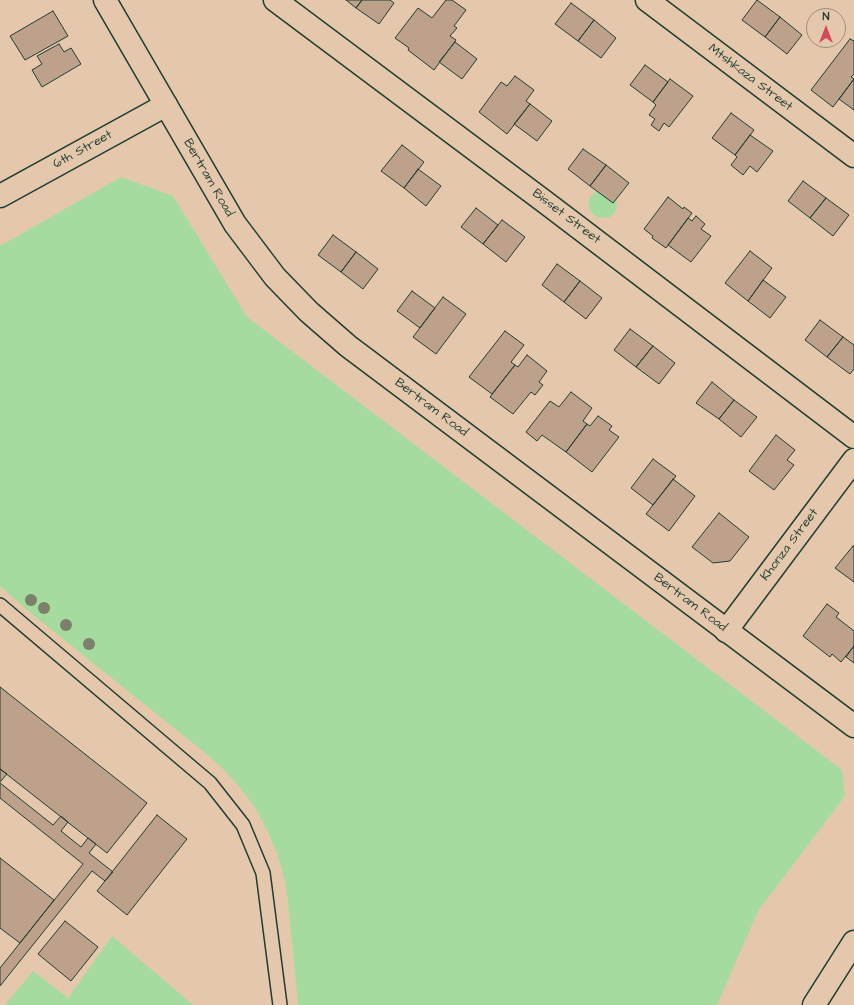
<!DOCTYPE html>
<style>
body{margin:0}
#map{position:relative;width:854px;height:1005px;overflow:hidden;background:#e5c8ac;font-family:"Architects Daughter",sans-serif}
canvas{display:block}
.north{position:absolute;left:806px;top:8px;width:40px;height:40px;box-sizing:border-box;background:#e5c8ac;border:1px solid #96907c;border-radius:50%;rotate:0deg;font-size:11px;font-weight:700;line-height:16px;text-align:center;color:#1f3d34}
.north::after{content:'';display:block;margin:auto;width:14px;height:18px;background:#d1495b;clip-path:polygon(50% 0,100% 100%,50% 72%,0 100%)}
</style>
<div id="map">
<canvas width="854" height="1005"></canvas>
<div class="north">N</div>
</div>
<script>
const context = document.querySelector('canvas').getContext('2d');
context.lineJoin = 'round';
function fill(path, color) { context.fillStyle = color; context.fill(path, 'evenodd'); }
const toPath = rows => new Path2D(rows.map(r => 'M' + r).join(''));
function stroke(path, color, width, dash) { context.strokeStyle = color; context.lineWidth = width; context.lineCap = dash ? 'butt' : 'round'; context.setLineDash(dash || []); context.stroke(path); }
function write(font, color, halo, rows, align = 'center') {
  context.font = font + ' "Architects Daughter",sans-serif'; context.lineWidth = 4; context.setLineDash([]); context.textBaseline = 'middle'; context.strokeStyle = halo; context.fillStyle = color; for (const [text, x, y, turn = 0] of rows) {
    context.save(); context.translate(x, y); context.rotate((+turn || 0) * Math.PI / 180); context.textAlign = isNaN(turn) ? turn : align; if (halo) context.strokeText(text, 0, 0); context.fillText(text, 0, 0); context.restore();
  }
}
const green = toPath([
 [121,177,173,196,247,317,842,770,845,796,758,911,717,1005,298,1005,288,901,284,877,277,853,267,830,256,809,242,790,226,772,209,756,27,610,0,586,0,246],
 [604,189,616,197,617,205,615,212,610,217,602,218,595,216,590,210,588,203,591,196,597,191],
 [112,936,193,1005,5,1005,33,971,68,998]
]);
const building = toPath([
 [346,0,362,0,356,8,346,0],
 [362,0,390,0,394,3,379,24,356,8,362,0],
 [446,0,452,0,466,10,454,26,457,28,450,36,456,40,434,70,408,50,409,48,395,38,418,8,432,18,446,0],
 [757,0,780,17,765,37,742,20,757,0],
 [571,3,594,20,578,41,555,24,571,3],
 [53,11,68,36,25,60,10,36,53,11],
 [780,17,802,35,787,54,765,37,780,17],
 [594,20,616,38,601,58,578,41,594,20],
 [850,39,854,41,854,74,851,77,854,79,833,107,811,90,850,39],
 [455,42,477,59,462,79,439,62,455,42],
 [59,44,64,52,71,48,81,64,42,87,32,70,42,64,37,56,59,44],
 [645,65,668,82,653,102,630,85,645,65],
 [515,76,534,90,526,101,530,104,507,134,479,112,501,82,507,86,515,76],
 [670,79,693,96,669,127,664,123,659,131,651,125,655,119,649,115,656,105,653,102,670,79],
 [854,79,854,110,839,99,854,79],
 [530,104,552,121,537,141,514,124,530,104],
 [731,113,754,130,735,155,712,138,731,113],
 [750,135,773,151,757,172,750,166,743,175,731,165,737,157,735,155,750,135],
 [402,145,424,162,404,188,381,171,402,145],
 [583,149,606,165,590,186,568,169,583,149],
 [606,165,629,183,613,203,590,186,606,165],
 [418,169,441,186,426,206,404,188,418,169],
 [803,181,826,198,810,218,788,201,803,181],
 [668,197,683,209,684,207,692,213,666,248,652,238,653,236,644,229,668,197],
 [826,198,849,215,833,236,810,218,826,198],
 [476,208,498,225,483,244,461,227,476,208],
 [696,216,705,224,701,229,711,236,691,262,668,245,688,218,692,221,696,216],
 [502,220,525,237,506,262,483,244,502,220],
 [333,235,356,252,341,272,318,255,333,235],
 [750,251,772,268,748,301,725,283,750,251],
 [356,252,378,269,363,289,341,272,356,252],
 [557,264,580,281,564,302,542,285,557,264],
 [763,280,786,297,770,318,748,301,763,280],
 [580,281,602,298,586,319,564,302,580,281],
 [412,291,435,308,420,328,397,311,412,291],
 [443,297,466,314,436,354,413,337,443,297],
 [820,320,843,337,827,357,805,340,820,320],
 [630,329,653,346,636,367,614,350,630,329],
 [505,331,524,345,511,362,515,365,492,394,469,377,505,331],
 [843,337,854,345,854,369,850,374,827,357,843,337],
 [653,346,675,363,659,384,636,367,653,346],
 [527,355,547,371,539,382,543,385,535,395,531,392,513,414,490,397,515,365,518,367,527,355],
 [712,382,734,400,719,419,696,403,712,382],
 [571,392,592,408,583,421,587,424,566,452,542,435,537,441,526,432,550,401,559,407,571,392],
 [734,400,757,417,741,437,719,419,734,400],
 [598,416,612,426,609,430,619,437,592,472,566,452,587,424,590,426,598,416],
 [776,435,795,450,787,460,794,465,774,490,749,471,776,435],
 [653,459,676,476,653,505,631,488,653,459],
 [673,479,695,496,669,531,646,514,673,479],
 [719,513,749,537,730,561,713,563,692,547,719,513],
 [853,546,854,546,854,582,835,568,853,546],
 [827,604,839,613,836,617,854,631,854,646,841,662,832,654,830,657,803,636,827,604],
 [854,646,854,663,846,657,854,646],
 [0,687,147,803,107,853,0,769,0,687],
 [0,769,7,774,0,782,0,769],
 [0,783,53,825,61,816,68,822,61,831,81,847,88,838,96,844,89,853,113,872,105,881,92,871,0,986,0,968,83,864,0,798,0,783],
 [157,815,187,839,127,915,97,891,157,815],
 [0,858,54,900,20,943,0,928,0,858],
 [65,921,98,947,71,981,38,954,65,921]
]);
const lane = toPath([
 [0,605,210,783,243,825,263,873,280,1005]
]);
const street = toPath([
 [275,0,545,202,854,437],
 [647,0,854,156],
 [0,196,166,105],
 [726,631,854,460]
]);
const secondary = toPath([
 [105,0,235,224,275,277,309,312,348,346,854,726],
 [814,1005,854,942]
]);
const trees = [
 [31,600],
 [44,608],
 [66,625],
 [89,644]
];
const streetNames = [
 ["Mtshkaza Street",750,78,37],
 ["6th Street",83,150,-29],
 ["Bertram Road",208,178,60],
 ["Bisset Street",566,217,37],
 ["Bertram Road",431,408,37],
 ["Khonza Street",790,545,-53],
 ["Bertram Road",690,603,37]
];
fill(green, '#a5db9e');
fill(building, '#bea18b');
stroke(building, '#1f3d34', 1);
stroke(lane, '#1f3d34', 16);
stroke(street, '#1f3d34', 25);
stroke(secondary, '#1f3d34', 25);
stroke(lane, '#e5c8ac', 13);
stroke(street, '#e5c8ac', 22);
stroke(secondary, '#e5c8ac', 22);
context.fillStyle = '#7c806d';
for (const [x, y] of trees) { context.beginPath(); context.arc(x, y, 6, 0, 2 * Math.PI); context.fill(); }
write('13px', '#1f3d34', '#e5c8ac', streetNames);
</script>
